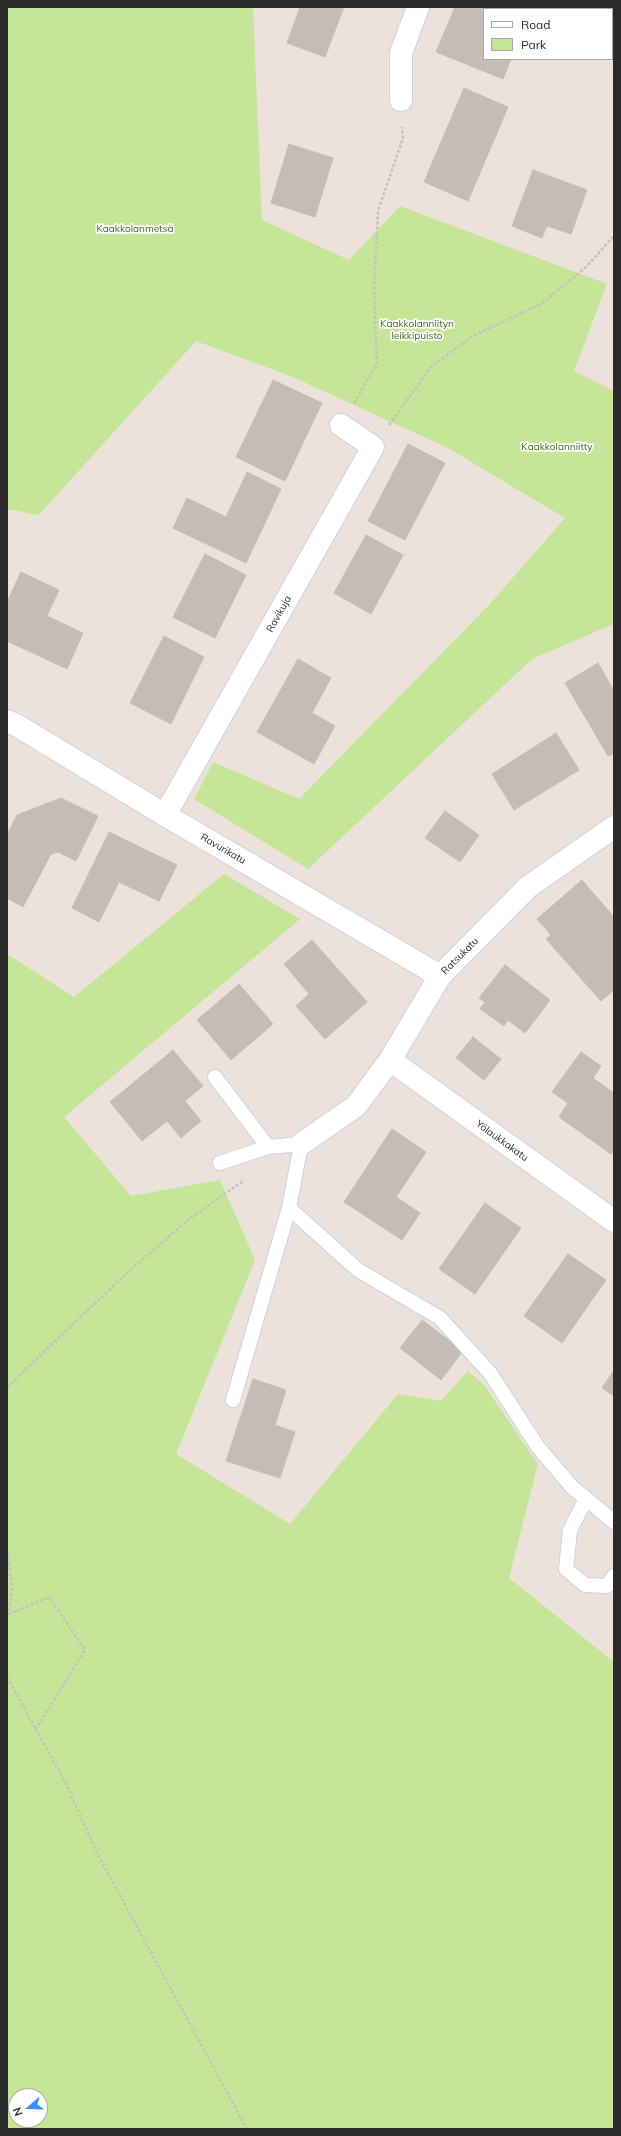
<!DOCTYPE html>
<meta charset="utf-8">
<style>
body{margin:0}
#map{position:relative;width:621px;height:2136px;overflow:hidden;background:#ede1dc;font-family:Mulish,sans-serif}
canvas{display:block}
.frame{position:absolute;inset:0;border:8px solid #2a2a2a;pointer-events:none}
.legend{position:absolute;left:483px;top:8px;width:130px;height:52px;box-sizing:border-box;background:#fff;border:1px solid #aaa;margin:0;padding:5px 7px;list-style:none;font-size:12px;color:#2a2a2a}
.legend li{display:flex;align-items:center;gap:8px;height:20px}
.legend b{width:20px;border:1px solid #aaa}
.north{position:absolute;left:8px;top:2088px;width:40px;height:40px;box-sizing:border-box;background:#fff;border:1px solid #aaa;border-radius:50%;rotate:250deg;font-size:11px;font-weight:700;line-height:16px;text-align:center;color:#2a2a2a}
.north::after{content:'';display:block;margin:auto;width:14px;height:18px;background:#368eff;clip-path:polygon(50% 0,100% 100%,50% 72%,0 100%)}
</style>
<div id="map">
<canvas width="621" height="2136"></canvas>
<div class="frame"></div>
<ul class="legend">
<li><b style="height:5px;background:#fff"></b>Road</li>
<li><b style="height:11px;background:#c5e696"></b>Park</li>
</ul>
<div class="north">N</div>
</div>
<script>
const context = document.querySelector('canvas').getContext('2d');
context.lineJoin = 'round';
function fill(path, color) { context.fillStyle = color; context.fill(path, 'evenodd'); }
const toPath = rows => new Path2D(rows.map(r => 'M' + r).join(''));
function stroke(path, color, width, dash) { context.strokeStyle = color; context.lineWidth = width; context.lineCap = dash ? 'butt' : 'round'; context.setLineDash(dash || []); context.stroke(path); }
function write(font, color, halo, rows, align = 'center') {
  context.font = font + ' Mulish,sans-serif'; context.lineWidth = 3.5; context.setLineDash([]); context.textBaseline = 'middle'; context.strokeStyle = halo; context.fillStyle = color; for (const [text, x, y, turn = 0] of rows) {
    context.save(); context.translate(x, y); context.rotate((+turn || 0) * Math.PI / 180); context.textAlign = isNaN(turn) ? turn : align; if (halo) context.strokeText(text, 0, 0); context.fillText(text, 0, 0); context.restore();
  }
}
const green = toPath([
 [7,7,253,7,262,220,349,260,400,206,607,284,574,371,614,391,614,624,532,659,308,869,194,799,213,762,299,799,489,605,565,518,448,448,293,377,196,341,39,515,7,509],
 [224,874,300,919,64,1117,131,1196,220,1180,255,1260,176,1454,290,1524,398,1394,441,1401,468,1371,484,1385,538,1464,509,1578,614,1662,614,2129,7,2129,7,954,74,997],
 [16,2096,40,2096,40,2120,16,2120]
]);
const building = toPath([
 [300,7,344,7,325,57,287,43,300,7],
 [455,7,505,7,504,9,484,9,484,59,511,59,503,79,436,52,455,7],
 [464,88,508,107,468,201,424,182,464,88],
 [289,144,333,158,315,217,271,203,289,144],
 [533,170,587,190,571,234,547,226,542,238,512,226,533,170],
 [273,380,322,403,285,481,236,457,273,380],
 [408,444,445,463,405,540,368,521,408,444],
 [247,472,281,489,246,563,173,528,187,498,226,517,247,472],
 [366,535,403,555,371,614,334,593,366,535],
 [205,554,246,575,215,638,173,617,205,554],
 [21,572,59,590,47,616,83,633,67,669,7,641,7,602,21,572],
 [164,636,204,657,171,724,130,703,164,636],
 [298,659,331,678,312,713,335,726,314,764,257,732,298,659],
 [598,663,614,691,614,753,608,756,565,683,598,663],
 [556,733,579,770,514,810,492,774,556,733],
 [61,798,98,816,76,861,58,852,51,854,23,907,7,898,7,835,17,815,61,798],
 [445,811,479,835,460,862,425,838,445,811],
 [109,832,177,865,159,901,119,882,99,922,72,908,109,832],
 [582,880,614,917,614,990,601,1001,546,939,551,935,537,919,582,880],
 [312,940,367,1002,325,1039,296,1006,309,994,284,964,312,940],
 [505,965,550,1000,525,1033,508,1020,504,1026,480,1009,485,1002,479,998,505,965],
 [239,984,273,1024,231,1060,197,1020,239,984],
 [473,1037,501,1059,484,1080,456,1058,473,1037],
 [173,1050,203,1086,185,1101,201,1121,181,1138,167,1121,142,1141,110,1102,173,1050],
 [581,1052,601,1066,593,1078,614,1093,614,1149,611,1154,559,1117,568,1103,552,1092,581,1052],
 [392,1129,426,1152,396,1197,420,1213,402,1240,344,1202,392,1129],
 [485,1203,521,1228,475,1294,439,1269,485,1203],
 [568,1254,606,1280,562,1343,524,1316,568,1254],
 [422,1320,463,1351,441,1380,400,1348,422,1320],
 [614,1370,614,1396,602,1388,614,1370],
 [253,1379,286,1390,275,1425,295,1432,280,1478,226,1461,253,1379]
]);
const path = toPath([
 [354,403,377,364,374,290,378,211,403,138,402,127],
 [389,425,431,367,473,336,541,304,586,267,614,236],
 [7,1387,129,1271,192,1217,243,1181],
 [7,1548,12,1585,9,1614,49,1597,85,1650,36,1729],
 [7,1677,66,1784,97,1853,247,2129]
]);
const lane = toPath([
 [215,1077,268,1147],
 [220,1163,268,1147,301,1144,289,1208,233,1400],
 [289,1208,358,1270,440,1318,490,1373,538,1447,572,1487,614,1522],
 [586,1499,570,1530,566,1569,585,1585,607,1586,614,1576]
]);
const street = toPath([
 [401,100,401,53,418,7],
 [7,721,18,726,165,815,440,976],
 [165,815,373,447,341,425],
 [390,1060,614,1221],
 [301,1144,356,1106,390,1060,440,976,528,887,614,827]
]);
const parkNames = [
 ["Kaakkolanmetsä",135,229],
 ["Kaakkolanniityn",417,324],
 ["leikkipuisto",417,336],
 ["Kaakkolanniitty",557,447]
];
const streetNames = [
 ["Ravikuja",279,614,-61],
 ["Ravurikatu",223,849,30],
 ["Ratsukatu",460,956,-45],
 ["Yölaukkakatu",502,1141,36]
];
fill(green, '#c5e696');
fill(building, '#c4bdb7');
stroke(building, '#c8bdb5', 1);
stroke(lane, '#cad2dd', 16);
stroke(street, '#cad2dd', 24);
stroke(path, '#c3c3c3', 2.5, [3, 2]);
stroke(lane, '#fff', 14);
stroke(street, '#fff', 22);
write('10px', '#3d6a17', '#fff', parkNames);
write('10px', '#2a2a2a', '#fff', streetNames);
</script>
